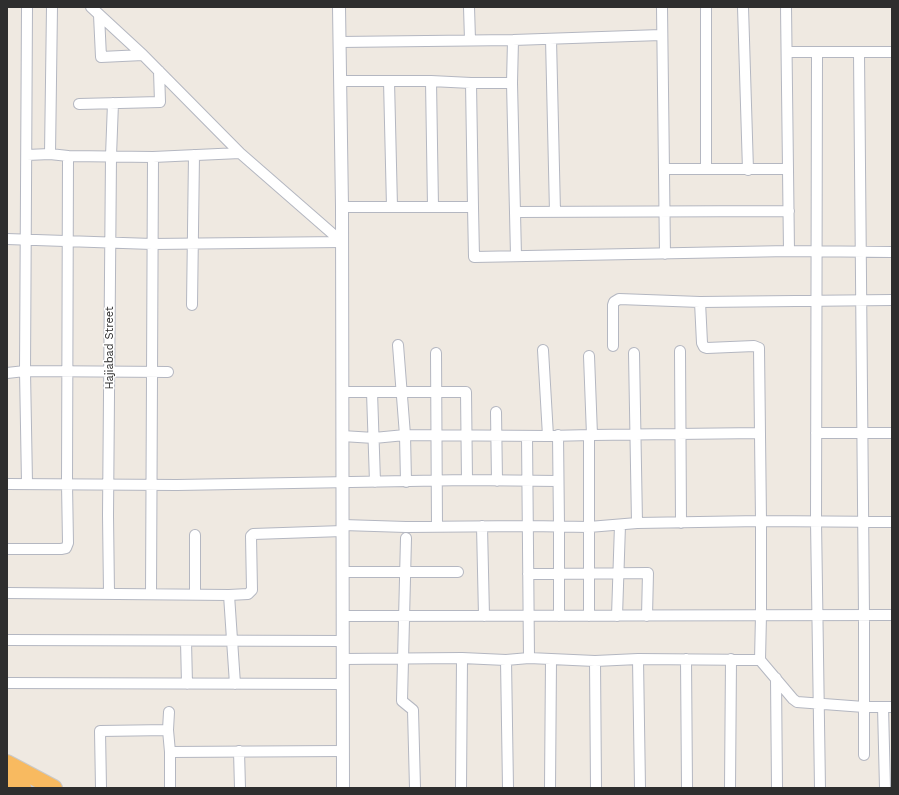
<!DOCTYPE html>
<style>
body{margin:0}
#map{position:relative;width:899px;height:795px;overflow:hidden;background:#efe9e1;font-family:"Work Sans",sans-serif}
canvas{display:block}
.frame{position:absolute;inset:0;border:8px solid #2e2e2e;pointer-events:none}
</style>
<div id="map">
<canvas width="899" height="795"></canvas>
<div class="frame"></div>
</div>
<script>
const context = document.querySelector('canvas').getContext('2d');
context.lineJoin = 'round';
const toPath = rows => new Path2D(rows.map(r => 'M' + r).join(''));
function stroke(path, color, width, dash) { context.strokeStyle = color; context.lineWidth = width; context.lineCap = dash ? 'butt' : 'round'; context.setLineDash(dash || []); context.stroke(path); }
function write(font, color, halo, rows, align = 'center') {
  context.font = font + ' "Work Sans",sans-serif'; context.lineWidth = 3; context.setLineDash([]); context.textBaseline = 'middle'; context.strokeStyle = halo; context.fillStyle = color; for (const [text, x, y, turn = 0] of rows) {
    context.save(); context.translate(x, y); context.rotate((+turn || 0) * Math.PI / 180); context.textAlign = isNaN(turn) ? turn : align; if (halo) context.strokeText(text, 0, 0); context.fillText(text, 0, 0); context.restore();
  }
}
const minor = toPath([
 [27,7,25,371,27,483],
 [91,7,143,55,240,153,342,242],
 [469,7,470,40],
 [662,7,665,254],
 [706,7,706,169],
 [743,7,748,170],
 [786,7,789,251],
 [99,15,101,57,143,55],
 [551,39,555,212],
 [513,40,512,83,516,256],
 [340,42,513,40,661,35],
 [787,52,892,52],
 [817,53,816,521,820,788],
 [859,53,864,615,864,755],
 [340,81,431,81,471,83,512,83],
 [389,81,392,207],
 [431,81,433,207],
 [471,83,473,207],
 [79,104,160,102,159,71],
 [27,155,50,154],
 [68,156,153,157,240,153],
 [664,169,788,169],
 [342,207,473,207,474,257,789,251,892,252],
 [515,212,789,211],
 [7,239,152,244,342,242],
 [892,300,700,302,702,343,704,347,707,348,754,346,759,348,761,521,761,615,760,660,793,699,797,702,864,707,892,707],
 [192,305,194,155],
 [398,345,405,435,406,482],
 [613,346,613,305,614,302,619,299,700,302],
 [543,350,548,436],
 [680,351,681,523],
 [436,353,437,526],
 [634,353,637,523],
 [589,356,592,435],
 [7,373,25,371,168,372],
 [342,392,466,392,467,480],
 [372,392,375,482],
 [496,412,497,481],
 [816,433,892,433],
 [558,435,559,526,559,616],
 [589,435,589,616],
 [342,436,374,438,405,435,548,436,592,435,760,433],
 [527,436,529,658],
 [7,484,177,485,467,480,558,481],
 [343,525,406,527,528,526,589,527,637,523,761,521,892,522],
 [482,526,484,616],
 [406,538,402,701,413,710,415,788],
 [7,549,61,549,66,548,68,543,67,484,68,156,50,154,52,7],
 [343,572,458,572],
 [528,574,648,573,647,616],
 [7,593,229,595,248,594,252,590,251,536,253,534,343,531],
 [109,593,108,515,111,156,113,103],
 [151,594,153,157],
 [195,594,195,535],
 [229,595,235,684],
 [343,616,892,615],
 [617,616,620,525],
 [7,640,343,641],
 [186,641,187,684],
 [343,659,462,658,506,660,529,658,595,661,638,659,760,660],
 [638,659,640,788],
 [686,659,687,788],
 [506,660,508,788],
 [595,661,596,788],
 [776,678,777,788],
 [7,683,343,684],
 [883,707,885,788],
 [168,730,170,752],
 [239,751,240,788],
 [101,788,100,731,168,730,169,712],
 [170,788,170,752,343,751],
 [461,788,462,658],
 [550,788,551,660],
 [730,788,731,659]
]);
const tertiary = toPath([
 [339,7,342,207,343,788]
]);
const trunk = toPath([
 [7,763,54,788],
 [7,779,23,788]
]);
const streetNames = [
 ["Hajiabad Street",110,348,-90]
];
stroke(minor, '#b4b7c1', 12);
stroke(tertiary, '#b4b7c1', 14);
stroke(trunk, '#c9c9c9', 18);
stroke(minor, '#fff', 10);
stroke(tertiary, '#fff', 12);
stroke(trunk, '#f8ba60', 16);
write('11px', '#2e2e2e', '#fff', streetNames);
</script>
